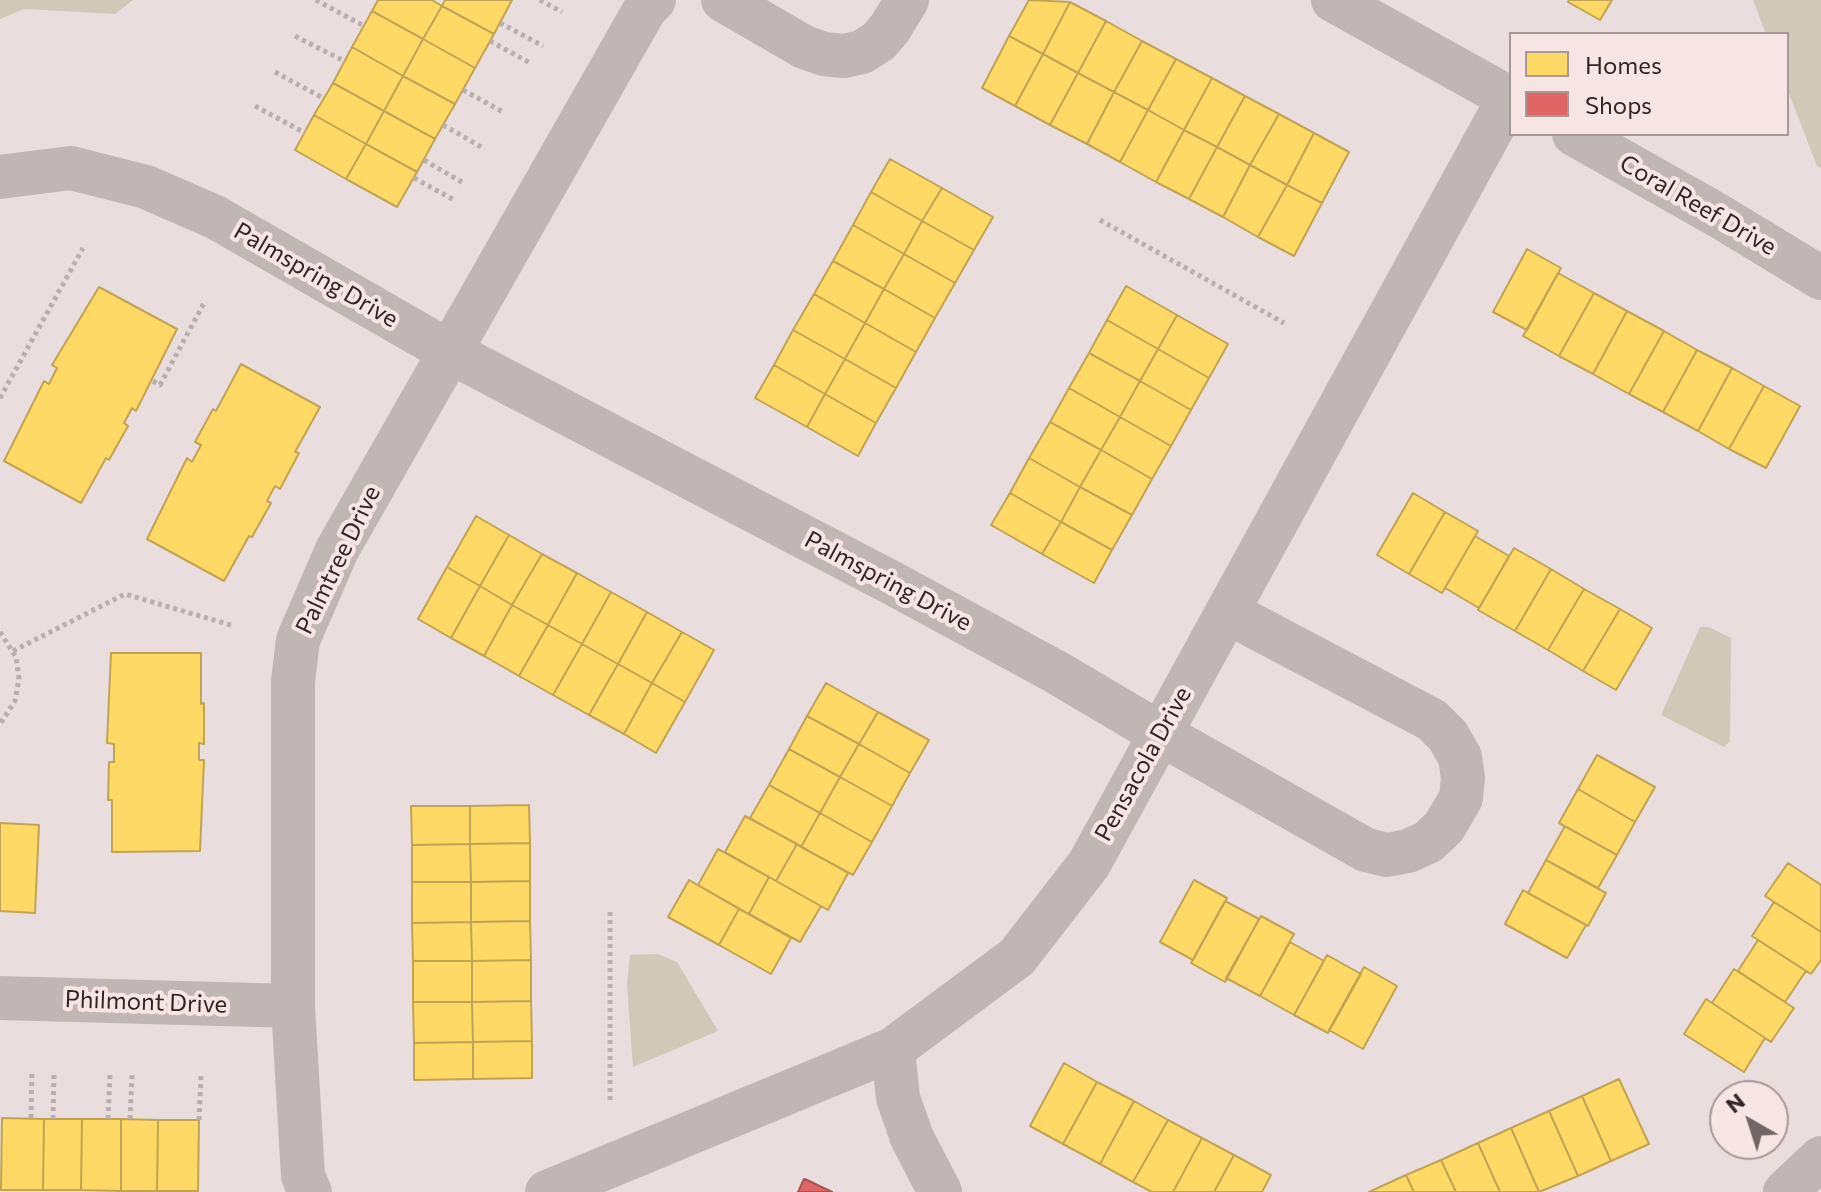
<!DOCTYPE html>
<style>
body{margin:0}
#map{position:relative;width:1821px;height:1192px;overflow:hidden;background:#e9dedd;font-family:Commissioner,sans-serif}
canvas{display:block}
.legend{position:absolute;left:1509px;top:32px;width:280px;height:104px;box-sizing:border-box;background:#f7e5e3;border:2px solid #a89898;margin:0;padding:10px 14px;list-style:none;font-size:24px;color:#322527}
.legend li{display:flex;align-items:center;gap:16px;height:40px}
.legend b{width:40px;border:2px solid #a89898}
.north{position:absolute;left:1709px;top:1080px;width:80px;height:80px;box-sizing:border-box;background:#f7e5e3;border:2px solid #a89898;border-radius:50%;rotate:321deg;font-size:22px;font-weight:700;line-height:32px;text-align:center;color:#322527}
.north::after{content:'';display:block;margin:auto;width:28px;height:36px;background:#726667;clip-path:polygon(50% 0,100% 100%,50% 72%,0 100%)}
</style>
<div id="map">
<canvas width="1821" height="1192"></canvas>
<ul class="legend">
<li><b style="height:22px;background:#ffd966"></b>Homes</li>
<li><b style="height:22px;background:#e06666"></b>Shops</li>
</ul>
<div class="north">N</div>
</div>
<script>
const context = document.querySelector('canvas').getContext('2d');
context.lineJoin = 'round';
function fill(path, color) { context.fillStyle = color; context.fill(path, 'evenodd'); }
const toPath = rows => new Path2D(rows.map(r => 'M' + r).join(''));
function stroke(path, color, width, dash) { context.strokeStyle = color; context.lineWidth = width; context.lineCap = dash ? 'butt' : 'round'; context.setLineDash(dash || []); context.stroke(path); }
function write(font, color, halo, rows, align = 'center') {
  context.font = font + ' Commissioner,sans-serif'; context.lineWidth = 8; context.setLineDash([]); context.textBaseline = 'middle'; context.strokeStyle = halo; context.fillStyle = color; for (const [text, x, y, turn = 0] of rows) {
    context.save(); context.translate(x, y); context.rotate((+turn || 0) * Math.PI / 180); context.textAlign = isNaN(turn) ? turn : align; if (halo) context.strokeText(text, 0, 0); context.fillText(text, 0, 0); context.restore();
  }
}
const green = toPath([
 [0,0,133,0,115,14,24,9,0,19],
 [1753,0,1821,0,1821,168,1817,166,1787,88,1787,34,1766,34],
 [1700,627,1709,627,1731,638,1730,741,1724,747,1661,715],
 [658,954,677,962,718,1031,633,1067,627,985,630,955]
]);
const homes = toPath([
 [378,0,432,0,442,6,423,39,372,11,378,0],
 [445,0,512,0,494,34,442,6,445,0],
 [1029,0,1070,2,1043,54,1009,36,1029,0],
 [1569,0,1612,0,1600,20,1568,2,1569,0],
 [1070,2,1106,21,1078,73,1043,54,1070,2],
 [442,6,494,34,475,68,423,39,442,6],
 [372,11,423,39,403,76,352,47,372,11],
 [1106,21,1142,41,1114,92,1078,73,1106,21],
 [1009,36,1043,54,1015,106,982,88,1009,36],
 [423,39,475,68,455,104,403,76,423,39],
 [1142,41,1176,59,1148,110,1114,92,1142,41],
 [352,47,403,76,384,111,333,83,352,47],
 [1043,54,1078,73,1050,125,1015,106,1043,54],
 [1176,59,1212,78,1184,130,1148,110,1176,59],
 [1078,73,1114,92,1087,144,1050,125,1078,73],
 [403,76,455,104,435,139,384,111,403,76],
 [1212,78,1245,96,1217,147,1184,130,1212,78],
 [333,83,384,111,366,144,314,115,333,83],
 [1114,92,1148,110,1120,162,1087,144,1114,92],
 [1245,96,1279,114,1250,165,1217,147,1245,96],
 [1148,110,1184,130,1156,182,1120,162,1148,110],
 [384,111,435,139,417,172,366,144,384,111],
 [1279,114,1314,133,1287,185,1250,165,1279,114],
 [314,115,366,144,346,179,295,150,314,115],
 [1184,130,1217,147,1189,199,1156,182,1184,130],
 [1314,133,1349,152,1322,203,1287,185,1314,133],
 [366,144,417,172,397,207,346,179,366,144],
 [1217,147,1250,165,1223,217,1189,199,1217,147],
 [890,159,942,188,922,221,871,192,890,159],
 [1250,165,1287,185,1258,237,1223,217,1250,165],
 [1287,185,1322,203,1294,256,1258,237,1287,185],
 [942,188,993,217,974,250,922,221,942,188],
 [871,192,922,221,904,254,853,225,871,192],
 [922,221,974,250,955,283,904,254,922,221],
 [853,225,904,254,884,289,833,261,853,225],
 [1527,249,1561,268,1527,330,1493,312,1527,249],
 [904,254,955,283,935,318,884,289,904,254],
 [833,261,884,289,865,323,814,294,833,261],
 [1558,273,1594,293,1559,356,1523,336,1558,273],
 [1126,286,1177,315,1158,349,1107,320,1126,286],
 [99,287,177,329,136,411,132,408,124,423,128,426,109,460,106,458,81,503,4,461,44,381,49,384,57,368,52,365,99,287],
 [884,289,935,318,916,352,865,323,884,289],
 [1594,293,1627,311,1593,374,1559,356,1594,293],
 [814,294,865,323,845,359,793,330,814,294],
 [1627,311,1664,331,1629,394,1593,374,1627,311],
 [1177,315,1228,344,1209,378,1158,349,1177,315],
 [1107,320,1158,349,1140,381,1089,353,1107,320],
 [865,323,916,352,896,388,845,359,865,323],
 [793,330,845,359,825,394,774,365,793,330],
 [1664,331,1697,350,1663,412,1629,394,1664,331],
 [1158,349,1209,378,1191,410,1140,381,1158,349],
 [1697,350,1732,368,1698,431,1663,412,1697,350],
 [1089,353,1140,381,1120,417,1069,388,1089,353],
 [845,359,896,388,876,423,825,394,845,359],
 [241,364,320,407,295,452,299,453,280,489,275,486,267,501,271,503,252,537,249,536,224,581,147,539,187,458,192,462,201,445,195,442,213,409,216,411,241,364],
 [774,365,825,394,807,427,755,398,774,365],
 [1732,368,1764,386,1729,449,1698,431,1732,368],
 [1140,381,1191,410,1171,446,1120,417,1140,381],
 [1764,386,1800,406,1766,468,1729,449,1764,386],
 [1069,388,1120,417,1101,450,1050,422,1069,388],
 [825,394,876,423,858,456,807,427,825,394],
 [1120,417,1171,446,1152,479,1101,450,1120,417],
 [1050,422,1101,450,1080,487,1029,458,1050,422],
 [1101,450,1152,479,1132,515,1080,487,1101,450],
 [1029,458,1080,487,1061,522,1010,493,1029,458],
 [1080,487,1132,515,1112,550,1061,522,1080,487],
 [1010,493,1061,522,1042,554,991,525,1010,493],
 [1413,493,1445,512,1409,574,1377,555,1413,493],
 [1445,512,1478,531,1442,593,1409,574,1445,512],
 [476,516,509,535,480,586,447,567,476,516],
 [1061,522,1112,550,1094,583,1042,554,1061,522],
 [509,535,542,554,512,605,480,586,509,535],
 [1475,536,1509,556,1479,608,1445,588,1475,536],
 [1514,548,1551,569,1515,631,1478,610,1514,548],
 [542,554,577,573,548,625,512,605,542,554],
 [447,567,480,586,451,638,418,619,447,567],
 [1551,569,1584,589,1548,650,1515,631,1551,569],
 [577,573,611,592,582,644,548,625,577,573],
 [480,586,512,605,484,656,451,638,480,586],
 [1584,589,1620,609,1583,671,1548,650,1584,589],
 [611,592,647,612,618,664,582,644,611,592],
 [512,605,548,625,519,676,484,656,512,605],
 [1620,609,1652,628,1616,690,1583,671,1620,609],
 [647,612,682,632,652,683,618,664,647,612],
 [548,625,582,644,553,695,519,676,548,625],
 [682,632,714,650,685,702,652,683,682,632],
 [582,644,618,664,589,715,553,695,582,644],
 [111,653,201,653,201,704,204,703,204,744,199,743,199,760,204,760,200,851,112,852,112,800,108,800,109,762,114,762,114,744,107,743,111,653],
 [618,664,652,683,624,734,589,715,618,664],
 [652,683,685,702,656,753,624,734,652,683],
 [826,683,878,712,859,744,807,716,826,683],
 [878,712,929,740,910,773,859,744,878,712],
 [807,716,859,744,840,777,789,749,807,716],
 [859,744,910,773,892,806,840,777,859,744],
 [789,749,840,777,820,813,769,785,789,749],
 [1597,755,1655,787,1635,822,1578,789,1597,755],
 [840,777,892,806,872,842,820,813,840,777],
 [769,785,820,813,801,847,750,818,769,785],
 [1578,789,1635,822,1617,855,1559,823,1578,789],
 [529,805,530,843,470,844,470,806,529,805],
 [411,806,470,806,470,844,412,845,411,806],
 [820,813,872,842,853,875,801,847,820,813],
 [745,816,797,844,776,881,725,852,745,816],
 [0,823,39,825,35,913,0,911,0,823],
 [1565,826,1617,855,1598,888,1546,860,1565,826],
 [530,843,530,881,471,882,470,844,530,843],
 [470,844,471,882,412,882,412,845,470,844],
 [797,844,848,873,828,910,776,881,797,844],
 [718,849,769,877,749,914,698,885,718,849],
 [1546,860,1606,893,1588,926,1528,893,1546,860],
 [1788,863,1821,885,1821,932,1765,896,1788,863],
 [769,877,821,906,800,942,749,914,769,877],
 [689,880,739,909,719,945,668,917,689,880],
 [1194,880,1227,898,1193,960,1160,942,1194,880],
 [530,881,530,921,471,922,471,882,530,881],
 [412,882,471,882,471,922,412,923,412,882],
 [1523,890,1586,925,1567,958,1505,924,1523,890],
 [1225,901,1259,919,1225,982,1191,963,1225,901],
 [1774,902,1821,932,1821,960,1811,974,1752,936,1774,902],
 [739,909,791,938,771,974,719,945,739,909],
 [1261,916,1294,934,1260,996,1226,978,1261,916],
 [530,921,531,960,472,961,471,922,530,921],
 [471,922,472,961,413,961,412,923,471,922],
 [1758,940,1806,971,1785,1002,1738,971,1758,940],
 [1290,942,1324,961,1294,1015,1260,996,1290,942],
 [1327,955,1361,974,1328,1033,1294,1015,1327,955],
 [531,960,531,1001,472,1002,472,961,531,960],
 [413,961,472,961,472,1002,413,1002,413,961],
 [1364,967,1397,986,1363,1049,1329,1030,1364,967],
 [1734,969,1794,1008,1771,1042,1712,1003,1734,969],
 [1706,999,1765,1038,1744,1072,1684,1034,1706,999],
 [531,1001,532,1041,473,1042,472,1002,531,1001],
 [413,1002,472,1002,473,1042,414,1043,413,1002],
 [532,1041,532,1078,473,1079,473,1042,532,1041],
 [473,1042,473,1079,414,1080,414,1043,473,1042],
 [1064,1063,1097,1082,1063,1144,1030,1126,1064,1063],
 [1619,1079,1649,1144,1611,1161,1582,1096,1619,1079],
 [1097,1082,1134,1101,1100,1164,1063,1144,1097,1082],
 [1582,1096,1611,1161,1578,1176,1549,1111,1582,1096],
 [1134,1101,1168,1120,1133,1182,1100,1164,1134,1101],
 [1549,1111,1578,1176,1539,1192,1511,1128,1549,1111],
 [2,1118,44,1119,43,1190,1,1190,2,1118],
 [44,1119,82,1119,81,1190,43,1190,44,1119],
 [82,1119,121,1119,121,1191,81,1190,82,1119],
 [121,1119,158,1120,157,1191,121,1191,121,1119],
 [158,1120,199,1120,198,1191,157,1191,158,1120],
 [1168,1120,1202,1138,1173,1192,1152,1192,1133,1182,1168,1120],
 [1511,1128,1539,1192,1500,1192,1478,1143,1511,1128],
 [1202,1138,1234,1155,1214,1192,1173,1192,1202,1138],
 [1478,1143,1500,1192,1456,1192,1441,1160,1478,1143],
 [1234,1155,1271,1175,1262,1192,1214,1192,1234,1155],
 [1441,1160,1456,1192,1414,1192,1406,1175,1441,1160],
 [1406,1175,1414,1192,1369,1192,1406,1175]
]);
const shops = toPath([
 [804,1179,807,1180,832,1192,798,1192,804,1179]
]);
const path = toPath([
 [316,0,364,26],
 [540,0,562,12],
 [500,23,543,46],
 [295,36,344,61],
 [490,41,532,64],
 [275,72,323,98],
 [463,90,505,113],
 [255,106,305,133],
 [443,125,485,149],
 [424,160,465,184],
 [414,178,456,201],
 [1100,220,1284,323],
 [153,381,160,385,204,303],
 [0,398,83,248],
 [0,632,16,657,19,679,15,701,0,724],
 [13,651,125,594,234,626],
 [610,912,610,1103],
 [31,1118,32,1071],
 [53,1119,54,1072],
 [108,1119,110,1074],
 [130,1119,132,1075],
 [199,1120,201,1076]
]);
const minor = toPath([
 [723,0,804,47,824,54,844,56,862,52,879,41,890,28,907,0],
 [1333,0,1511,99],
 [1574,134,1719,216,1821,278],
 [0,177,71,168,146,187,215,217,450,352,894,584,1056,672,1159,733,1366,850,1387,855,1408,851,1428,842,1444,827,1461,798,1463,778,1460,757,1448,736,1432,720,1227,612],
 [0,998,293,1006],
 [893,1049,898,1098,912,1138,940,1192],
 [310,1192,303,1176,293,1006,293,681,298,640,337,550,645,9,654,0],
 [547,1192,893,1049,1017,957,1089,864,1509,98],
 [1785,1192,1821,1158]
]);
const streetNames = [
 ["Coral Reef Drive",1698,205,30],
 ["Palmspring Drive",316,275,30],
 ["Palmtree Drive",338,560,-64],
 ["Palmspring Drive",888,581,28],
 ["Pensacola Drive",1143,764,-61],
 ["Philmont Drive",146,1002,2]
];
fill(green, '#d0c9b8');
fill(homes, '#ffd966');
stroke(homes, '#c2a353', 2);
fill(shops, '#e06666');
stroke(shops, '#ac5253', 2);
stroke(path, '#baafaf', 5, [4, 4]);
stroke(minor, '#c1b6b6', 44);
write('24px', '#322527', '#f7e5e3', streetNames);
</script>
